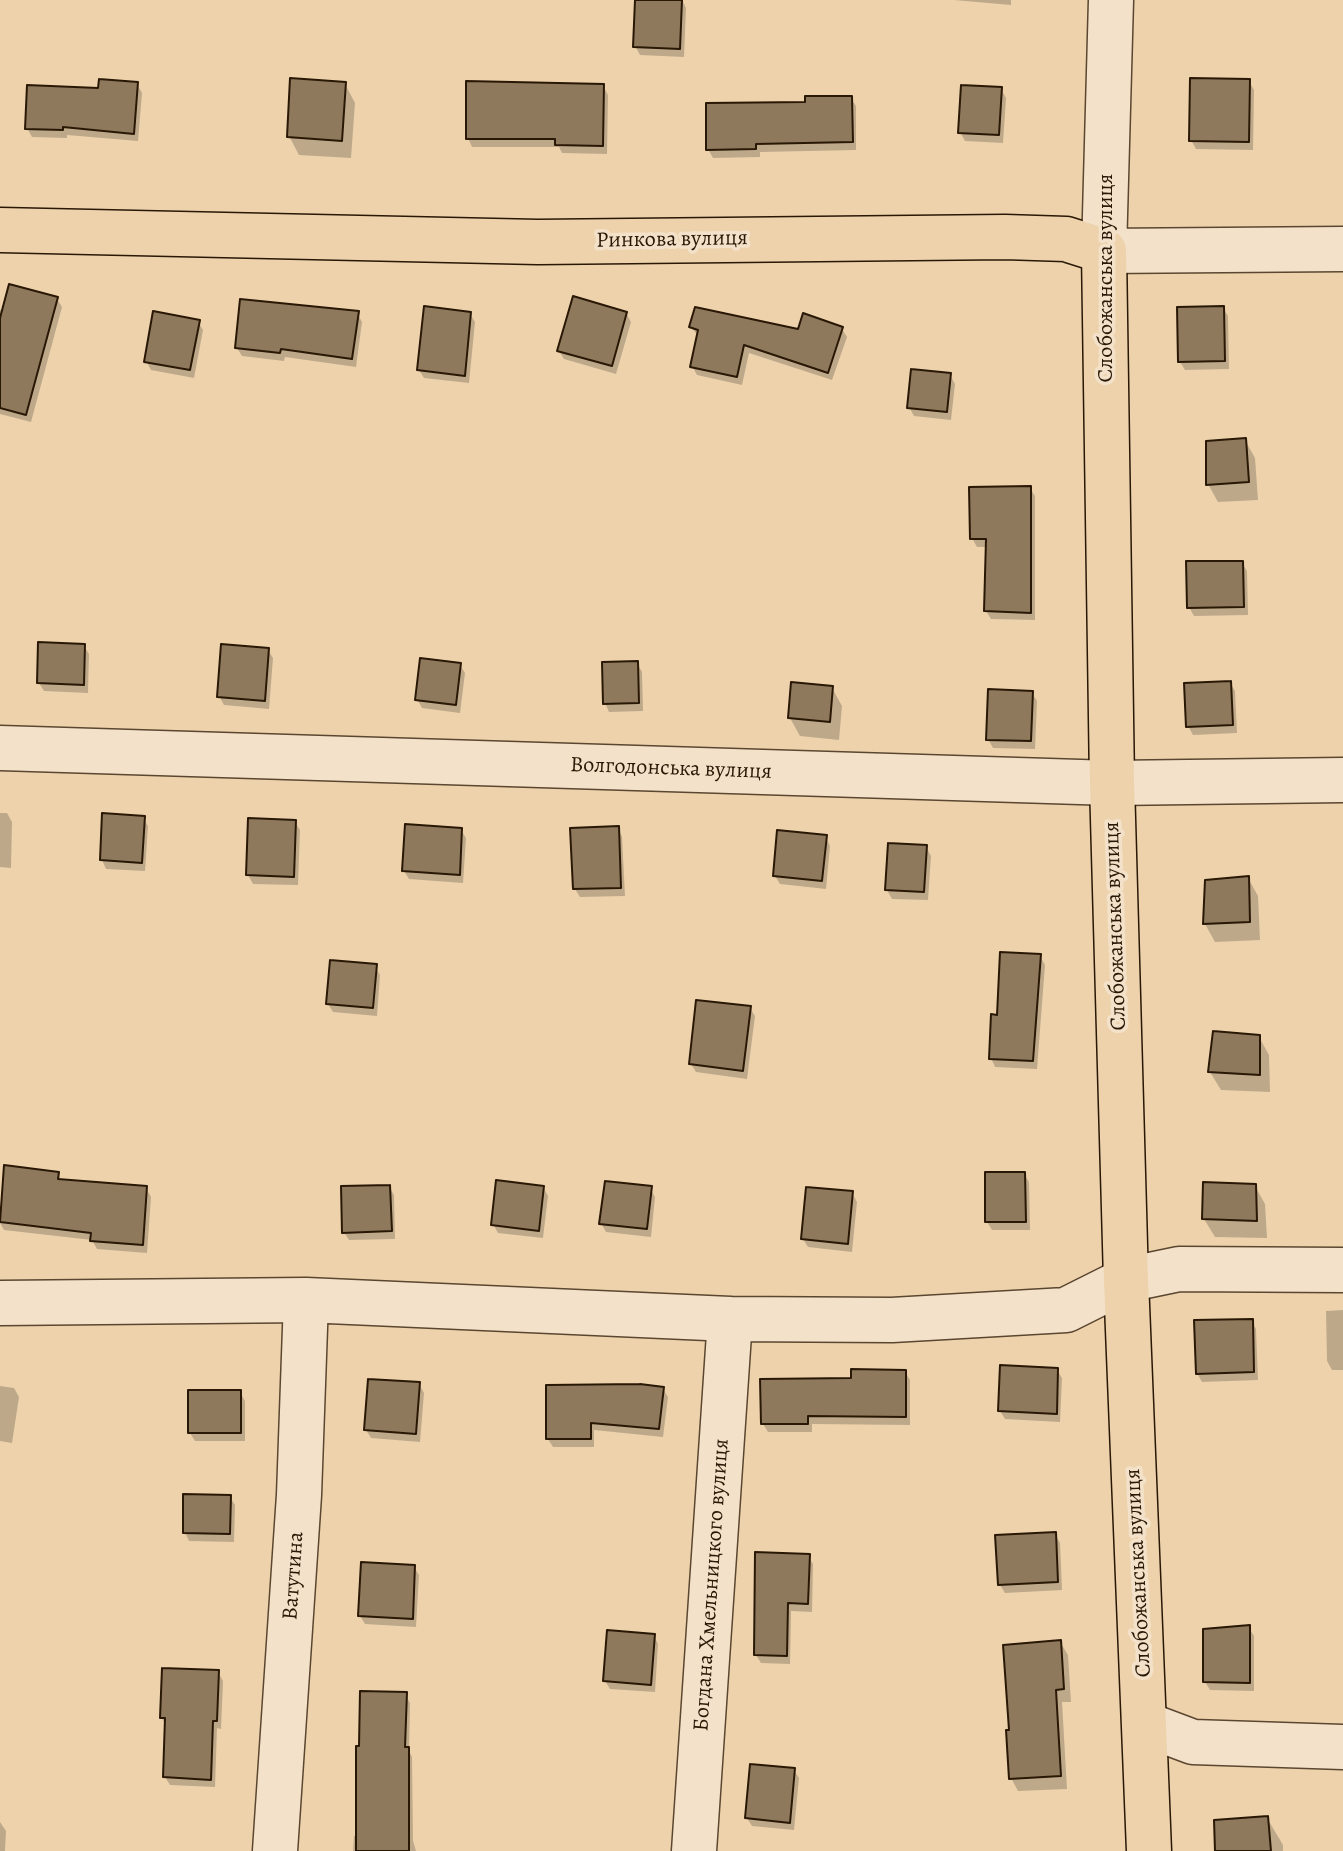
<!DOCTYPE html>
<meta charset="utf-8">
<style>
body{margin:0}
canvas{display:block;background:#edd2ac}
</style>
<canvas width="1343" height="1851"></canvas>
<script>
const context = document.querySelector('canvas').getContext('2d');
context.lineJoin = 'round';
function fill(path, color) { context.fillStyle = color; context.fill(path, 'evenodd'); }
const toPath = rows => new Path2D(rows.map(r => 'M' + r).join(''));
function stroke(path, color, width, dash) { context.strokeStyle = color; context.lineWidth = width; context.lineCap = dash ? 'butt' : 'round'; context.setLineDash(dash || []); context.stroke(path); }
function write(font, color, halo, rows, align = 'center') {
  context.font = font + ' Alegreya,serif'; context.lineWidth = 7; context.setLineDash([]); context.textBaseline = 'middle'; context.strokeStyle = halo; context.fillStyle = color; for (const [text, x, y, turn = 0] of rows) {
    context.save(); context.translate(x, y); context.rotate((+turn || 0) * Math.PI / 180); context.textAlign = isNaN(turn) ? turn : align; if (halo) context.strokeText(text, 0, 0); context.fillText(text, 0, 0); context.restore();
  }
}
const shadow = toPath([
 [637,0,682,0,686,8,684,57,640,55,635,46],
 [954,0,1011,0,1011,5],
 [1249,81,1254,90,1253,150,1196,149,1191,140],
 [137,84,142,93,138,141,67,135,67,138,32,137,27,128,100,90],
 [345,84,355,103,351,158,299,155,289,136],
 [603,86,608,95,607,154,562,153,559,147,472,147,468,138],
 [1001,89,1006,98,1003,143,965,141,960,132],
 [851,98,856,106,856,150,760,152,760,157,713,158,708,149,808,104],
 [57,299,62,307,31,422,0,414,0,310],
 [1223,308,1228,316,1229,369,1185,370,1180,362],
 [357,313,362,322,356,367,285,357,284,361,242,356,237,348],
 [626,313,631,322,616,374,564,359,559,351],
 [470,314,475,322,469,383,424,378,419,370],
 [198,322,203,330,194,378,151,370,146,361],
 [691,327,799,331,842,329,847,337,832,380,749,353,742,385,697,375,692,366,699,337],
 [950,375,955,384,951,420,914,416,909,407],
 [1245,440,1255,458,1258,500,1218,502,1208,484],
 [1030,488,1035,496,1035,620,991,619,986,611,988,547,977,547,972,538],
 [1242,563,1247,571,1248,615,1194,616,1189,607],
 [84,646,89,654,88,693,44,691,39,683],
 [268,650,273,658,269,709,224,705,219,696],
 [637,663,642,672,643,711,609,712,605,703],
 [460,665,465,673,460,713,422,708,417,699],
 [1230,683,1235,691,1237,733,1193,735,1188,726],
 [832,688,842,706,839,740,800,736,790,718],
 [1032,693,1037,701,1035,749,993,748,988,739],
 [0,813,7,813,12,822,11,868,0,867],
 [143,818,148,826,145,871,106,869,102,860],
 [295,822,300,830,298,885,253,884,248,875],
 [618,828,622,837,625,896,580,897,575,889],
 [461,830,466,838,463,883,409,879,404,871],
 [826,837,830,846,826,889,780,884,775,876],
 [926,847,931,856,928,900,892,899,887,890],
 [1248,878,1258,896,1260,940,1215,942,1205,924],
 [1040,956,1045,965,1037,1069,995,1067,991,1058,999,1017],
 [375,966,380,975,377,1016,333,1012,328,1004],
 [750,1008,755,1016,747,1079,696,1072,691,1064],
 [1259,1037,1269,1055,1270,1092,1221,1090,1210,1072],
 [5,1167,58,1174,62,1181,146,1188,151,1197,147,1253,97,1249,92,1240,4,1230,0,1223,0,1213],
 [1024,1174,1029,1182,1030,1230,992,1230,987,1222],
 [1255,1186,1265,1204,1267,1238,1215,1237,1204,1219],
 [389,1187,394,1195,395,1239,349,1240,344,1232],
 [543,1187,548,1196,543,1238,498,1233,493,1224],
 [650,1188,655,1197,651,1237,606,1232,601,1223],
 [852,1193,857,1202,852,1252,808,1247,803,1239],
 [1343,1310,1343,1370,1332,1370,1327,1361,1326,1311],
 [1251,1321,1256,1329,1258,1380,1202,1382,1197,1373],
 [1057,1370,1062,1378,1060,1422,1005,1419,1000,1411],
 [905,1372,910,1380,910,1425,812,1424,812,1432,768,1432,763,1424,853,1380],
 [419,1384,424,1393,420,1442,371,1438,366,1430],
 [0,1386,14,1388,19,1397,12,1443,0,1441],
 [663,1389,668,1397,663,1437,594,1430,594,1447,553,1447,548,1439],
 [240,1392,245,1401,245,1441,195,1441,190,1433],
 [230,1497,235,1505,234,1542,189,1541,185,1532],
 [1055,1534,1060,1543,1062,1590,1005,1593,1000,1585],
 [808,1556,813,1564,812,1612,791,1611,790,1664,761,1663,756,1655],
 [414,1567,419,1575,416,1627,365,1624,360,1616],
 [1249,1628,1254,1636,1254,1691,1210,1690,1205,1682],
 [654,1636,658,1644,655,1692,610,1689,605,1681],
 [1060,1642,1068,1655,1071,1702,1062,1702,1067,1789,1018,1791,1011,1778],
 [218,1672,223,1681,221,1729,217,1728,215,1787,170,1785,165,1777,166,1726,162,1718],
 [405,1694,410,1703,409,1751,412,1757,413,1841,416,1851,353,1851,354,1836,358,1836],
 [794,1770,799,1778,794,1830,752,1826,747,1818],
 [1267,1818,1283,1845,1283,1851,1217,1851],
 [0,1822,6,1831,5,1851,0,1851]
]);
const building = toPath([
 [635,0,682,0,680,49,633,47,635,0],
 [290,78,346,82,342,141,287,137,290,78],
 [1190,78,1250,79,1249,142,1189,141,1190,78],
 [99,79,138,82,134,134,63,127,63,130,25,129,27,85,98,88,99,79],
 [466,81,604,84,603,146,555,145,555,139,466,139,466,81],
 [961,85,1002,87,999,135,958,133,961,85],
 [805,96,852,96,853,142,756,144,756,149,706,150,706,103,805,102,805,96],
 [9,284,58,297,26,415,0,408,0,318,9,284],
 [573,296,627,312,612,366,557,351,573,296],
 [240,299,359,311,352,359,281,349,280,353,235,348,240,299],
 [424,306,471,312,465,376,417,370,424,306],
 [1224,306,1225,361,1178,362,1177,307,1224,306],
 [695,307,798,329,803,313,843,327,828,373,744,345,737,377,690,367,698,330,689,327,695,307],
 [153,311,200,320,190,370,144,362,153,311],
 [911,369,951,373,947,412,907,408,911,369],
 [1246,438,1249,482,1206,485,1206,441,1246,438],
 [1031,486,1031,613,984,611,986,539,970,539,969,487,1031,486],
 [1186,561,1243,561,1244,607,1187,608,1186,561],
 [38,642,85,644,84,685,37,683,38,642],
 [221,644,269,648,265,701,217,697,221,644],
 [420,658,461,663,456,705,415,700,420,658],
 [638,661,639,703,603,704,602,662,638,661],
 [1231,681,1233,725,1186,727,1184,683,1231,681],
 [791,682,833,686,830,722,788,718,791,682],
 [988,689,1033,691,1031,741,986,740,988,689],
 [102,813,145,816,142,863,100,860,102,813],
 [248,818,296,820,294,877,246,875,248,818],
 [405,824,462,828,460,875,402,871,405,824],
 [619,826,621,888,573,889,570,828,619,826],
 [777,830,827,835,822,881,773,876,777,830],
 [888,843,927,845,924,892,885,890,888,843],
 [1249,876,1250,922,1203,924,1205,880,1249,876],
 [1000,952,1041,954,1033,1061,989,1059,991,1014,997,1015,1000,952],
 [330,960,377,964,373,1008,326,1004,330,960],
 [696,1000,751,1006,743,1071,689,1064,696,1000],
 [1213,1031,1260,1035,1260,1075,1208,1072,1213,1031],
 [4,1165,59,1172,58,1179,147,1186,143,1245,90,1241,91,1233,0,1222,4,1165],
 [985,1172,1025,1172,1026,1222,985,1222,985,1172],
 [496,1180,544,1186,539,1231,491,1225,496,1180],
 [605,1181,652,1186,647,1229,599,1224,605,1181],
 [1203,1182,1256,1184,1257,1221,1202,1219,1203,1182],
 [390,1185,392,1231,342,1233,341,1186,390,1185],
 [806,1187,853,1191,848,1244,801,1239,806,1187],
 [1253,1319,1254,1372,1196,1374,1194,1320,1253,1319],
 [1000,1365,1058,1368,1057,1414,998,1411,1000,1365],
 [851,1369,906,1370,906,1417,808,1416,808,1424,761,1424,760,1379,851,1378,851,1369],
 [368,1379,420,1382,416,1434,364,1430,368,1379],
 [640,1384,664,1387,659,1429,591,1423,591,1439,546,1439,546,1385,640,1384],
 [188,1390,241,1390,241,1433,188,1433,188,1390],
 [183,1494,231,1495,230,1534,183,1533,183,1494],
 [1056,1532,1058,1582,998,1585,995,1535,1056,1532],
 [755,1552,810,1554,808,1604,788,1603,787,1656,754,1655,755,1552],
 [361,1562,415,1565,413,1619,358,1616,361,1562],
 [1250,1625,1250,1683,1203,1682,1203,1629,1250,1625],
 [607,1630,655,1634,651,1685,603,1681,607,1630],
 [1061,1640,1064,1689,1056,1690,1061,1776,1009,1779,1006,1730,1009,1730,1003,1645,1061,1640],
 [162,1668,219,1670,217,1721,213,1721,211,1780,163,1777,165,1718,160,1718,162,1668],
 [360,1691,407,1692,405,1747,409,1747,409,1851,356,1851,356,1746,359,1746,360,1691],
 [750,1764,795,1768,790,1823,745,1818,750,1764],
 [1268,1816,1271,1851,1215,1851,1214,1820,1268,1816]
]);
const minor = toPath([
 [1111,0,1104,251,1343,249],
 [0,748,1112,783,1343,780],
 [0,1303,306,1300,730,1319,892,1320,1066,1310,1126,1280,1179,1269,1343,1270],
 [1145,1724,1193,1742,1343,1747],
 [275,1851,299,1495,306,1300],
 [694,1851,730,1319]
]);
const major = toPath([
 [0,230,538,242,1005,237,1066,239,1104,251,1112,783,1126,1280,1149,1851]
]);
const streetNames = [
 ["Ринкова вулиця",672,240,-1],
 ["Слобожанська вулиця",1107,278,-90],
 ["Волгодонська вулиця",671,769,2],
 ["Слобожанська вулиця",1116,926,-92],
 ["Слобожанська вулиця",1139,1573,-93],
 ["Ватутина",294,1576,-86],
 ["Богдана Хмельницкого вулиця",712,1585,-86]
];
fill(shadow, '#0003');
fill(building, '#8f795c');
stroke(building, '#2a1806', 2);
stroke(minor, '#5b4630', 47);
stroke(major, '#2a1806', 47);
stroke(minor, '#f3e2c9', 44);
stroke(major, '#edd2ac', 44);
write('22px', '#2a1806', '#f3e2c9', streetNames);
</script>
